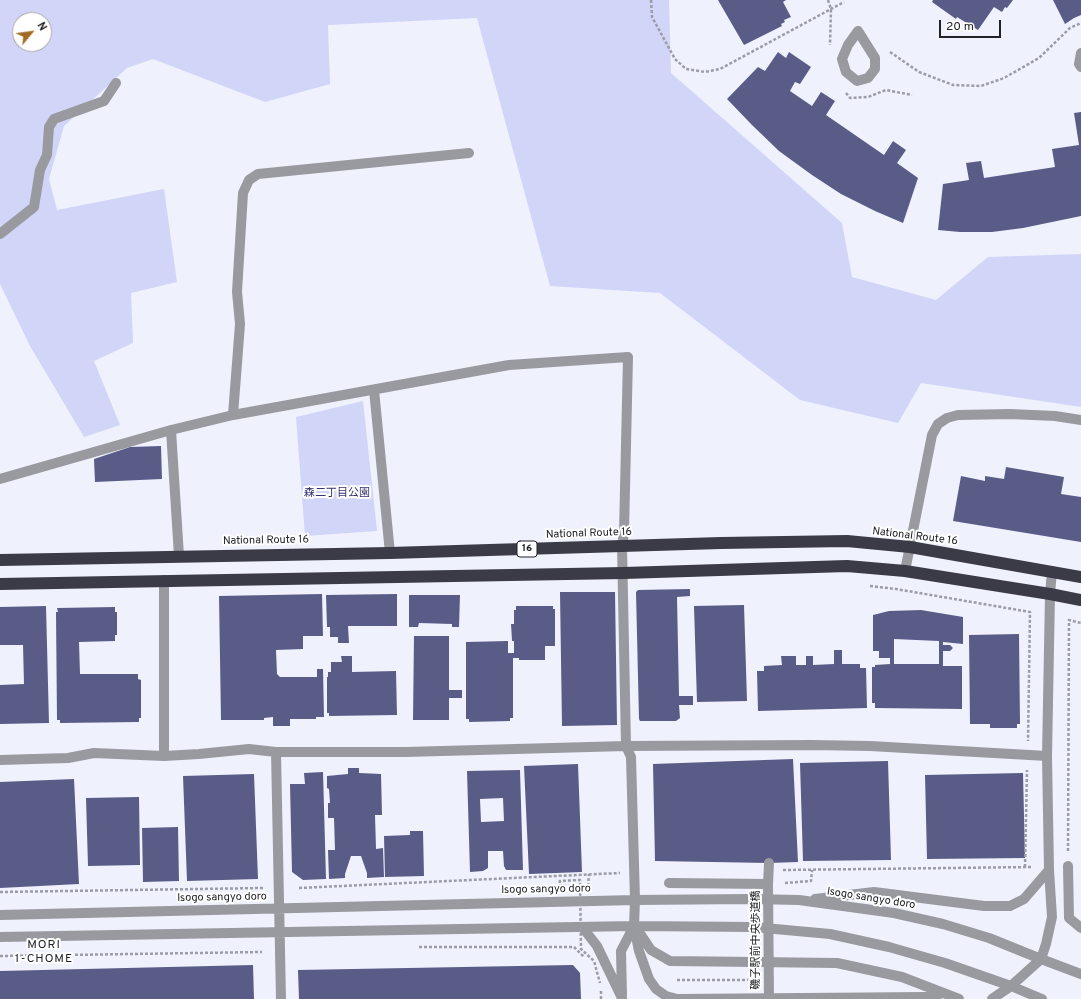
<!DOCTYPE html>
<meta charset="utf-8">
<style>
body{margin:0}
#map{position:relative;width:1081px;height:999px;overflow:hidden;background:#eff1fd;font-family:Overpass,sans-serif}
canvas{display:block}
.north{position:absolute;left:12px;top:12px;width:40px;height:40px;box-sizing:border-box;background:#fff;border:1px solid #a6a7a9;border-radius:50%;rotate:61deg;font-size:11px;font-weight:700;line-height:16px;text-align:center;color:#212227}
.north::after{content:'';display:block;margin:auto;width:14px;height:18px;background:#a06c23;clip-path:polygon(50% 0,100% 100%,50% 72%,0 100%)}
.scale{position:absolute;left:939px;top:20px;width:62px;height:18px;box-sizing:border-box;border:2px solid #212227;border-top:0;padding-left:5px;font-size:12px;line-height:14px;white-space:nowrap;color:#212227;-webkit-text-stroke:3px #fff;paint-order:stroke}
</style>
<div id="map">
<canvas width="1081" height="999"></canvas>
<div class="north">N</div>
<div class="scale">20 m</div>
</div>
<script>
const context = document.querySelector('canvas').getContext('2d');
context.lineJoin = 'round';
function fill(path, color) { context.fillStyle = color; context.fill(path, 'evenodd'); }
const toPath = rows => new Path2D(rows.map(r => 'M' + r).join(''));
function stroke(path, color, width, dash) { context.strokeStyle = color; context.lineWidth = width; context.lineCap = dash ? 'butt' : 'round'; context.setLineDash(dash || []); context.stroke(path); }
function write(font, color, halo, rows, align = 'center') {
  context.font = font + ' Overpass,"Noto Sans JP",sans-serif'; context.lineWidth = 4; context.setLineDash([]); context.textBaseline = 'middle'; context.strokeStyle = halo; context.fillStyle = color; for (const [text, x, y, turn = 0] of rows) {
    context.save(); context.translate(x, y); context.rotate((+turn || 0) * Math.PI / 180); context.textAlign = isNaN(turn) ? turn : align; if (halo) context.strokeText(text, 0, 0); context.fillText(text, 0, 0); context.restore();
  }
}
const green = toPath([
 [0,0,669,0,671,73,842,223,852,277,936,300,988,257,1081,254,1081,407,921,383,898,423,800,400,660,293,550,286,477,18,328,25,330,84,265,102,153,59,127,68,64,126,49,179,57,210,164,189,177,282,131,293,133,343,94,361,120,425,84,437,30,346,0,284],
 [20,20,44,20,44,44,20,44],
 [363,401,377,531,305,536,296,417]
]);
const building = toPath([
 [718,0,786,0,783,2,791,17,784,20,785,22,781,24,782,26,744,45],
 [933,0,1013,0,1007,8,1005,7,1002,12,994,7,978,30,957,17,956,19,932,2],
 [1053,0,1081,0,1081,15,1074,18,1065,24],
 [778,52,786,58,789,52,811,67,800,84,795,82,790,91,812,106,821,92,835,101,826,115,884,155,893,141,906,150,897,163,918,178,903,223,875,211,841,194,812,175,779,151,752,125,727,99,758,67,765,71],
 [1081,112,1081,216,1023,228,992,232,960,232,938,230,943,184,969,180,966,163,981,161,984,178,1055,167,1052,149,1079,145,1074,113],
 [161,446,162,479,95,482,94,459,130,447],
 [1006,467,1064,477,1061,494,1081,497,1081,542,953,521,961,476,985,481,985,476,1004,479],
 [690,589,690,596,677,597,679,696,693,696,693,705,679,705,680,718,676,721,640,721,639,719,636,592,638,590],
 [560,592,615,592,617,725,562,726],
 [322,594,323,636,303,636,303,649,276,650,277,674,280,677,317,677,317,669,323,669,324,717,316,717,316,719,290,719,290,726,273,726,273,717,264,718,264,720,221,720,219,596],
 [397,594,397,626,348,626,349,643,338,643,338,637,330,637,330,627,327,627,326,595],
 [409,595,460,595,459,627,452,627,452,624,419,623,418,627,409,627],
 [744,605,747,701,697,702,694,606],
 [46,606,49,723,0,724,0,685,24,684,23,645,0,645,0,607],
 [516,606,553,606,553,609,555,609,555,646,545,646,545,660,519,660,519,658,513,658,513,718,510,718,510,721,469,722,469,719,466,719,466,642,508,641,508,653,514,653,514,641,512,641,511,624,514,624,514,610,516,610],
 [115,607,115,612,117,612,117,635,115,635,115,641,79,642,80,674,138,674,138,679,141,680,141,718,139,718,139,722,60,723,60,720,57,720,56,612,58,612,57,608],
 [921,610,963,617,963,644,943,642,943,645,950,645,953,648,950,651,943,651,943,666,962,666,962,709,875,708,875,703,872,703,872,667,875,667,875,665,890,664,890,658,879,658,879,651,873,651,873,615,889,611],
 [894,639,939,641,939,664,894,664],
 [1019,634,1020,724,1017,724,1017,728,990,728,990,724,970,724,969,635],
 [414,636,449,636,449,690,462,690,462,698,449,698,449,720,413,720],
 [834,650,842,650,842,664,860,664,860,668,866,668,867,708,758,711,757,671,764,671,764,666,782,665,781,656,796,656,796,665,806,665,806,656,813,656,813,665,834,664],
 [341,656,352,656,352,672,396,671,397,715,329,716,329,713,327,713,327,677,328,677,328,672,331,672,331,662,342,662],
 [793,759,798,862,769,863,655,861,653,764],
 [888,761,891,860,803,861,800,763],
 [578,764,582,872,529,874,524,766],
 [348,768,359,768,359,773,381,774,382,815,375,815,376,849,383,848,384,877,367,878,367,873,361,856,351,856,345,874,345,878,329,879,328,850,335,850,334,818,328,818,328,803,330,803,329,789,327,788,327,776,348,774],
 [520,770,523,870,506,870,504,866,503,851,488,851,488,868,483,871,470,872,467,771],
 [503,798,504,821,481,822,480,799],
 [323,772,326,879,303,880,292,872,290,784,305,784,304,773],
 [1023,773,1025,858,927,859,925,775],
 [254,774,258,879,187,881,183,776],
 [74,779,79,884,0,888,0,782],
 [139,797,140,865,88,866,86,798],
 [178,827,179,881,143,882,142,828],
 [410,831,423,831,424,876,385,877,384,836,410,835],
 [253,965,254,999,0,999,0,971],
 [573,965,580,973,581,999,299,999,298,970]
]);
const path = toPath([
 [651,0,652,17,675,59,686,69,705,72,720,69,844,2],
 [828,0,831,9,830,45],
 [890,52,919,72,953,85,981,86,1004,78,1039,58,1070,28,1081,23],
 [846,93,850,98,868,97,886,90,912,95],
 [870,586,896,589,1030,612,1028,741],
 [1068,851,1069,620,1081,623],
 [1025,867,1027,770],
 [783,870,1032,867],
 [785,883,811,881,812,870],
 [588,886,589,874],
 [299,888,620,873],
 [0,892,263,888],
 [419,947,574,947,584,957],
 [0,956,262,952],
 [677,980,754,980],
 [601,991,601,999]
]);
const minor = toPath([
 [858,31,875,58,875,69,868,78,857,81,846,72,842,59,848,45,858,31],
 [1081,53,1079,64,1081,67],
 [0,234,34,207,40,170,47,155,49,127,54,119,104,101,116,83],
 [374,390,390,553],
 [233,415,240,324,237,292,243,193,249,180,258,174,469,153],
 [171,430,179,556],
 [0,479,171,430,233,415,509,365,628,357,624,533,622,546,626,746,631,757,635,900,634,926,639,951,649,979,656,989,666,996,677,999,926,997,937,999],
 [905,571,932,435,938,424,947,418,958,415,1010,414,1055,416,1081,420],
 [276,752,281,999],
 [164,756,164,580],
 [0,760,68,758,94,753,164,756,199,754,249,749,276,752,405,752,626,746,811,745,870,746,1047,756],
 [1068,866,1069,918,1081,928],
 [815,899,874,892,984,906,1010,906,1024,899,1049,870],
 [0,915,635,900,750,899,799,900,894,913,943,924,989,938,1041,959,1081,974],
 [583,928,597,946,622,998],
 [637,929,651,950,670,961,837,963,902,977,959,999],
 [0,937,634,926,753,927,830,934,889,947,945,963,1011,986,1042,999],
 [622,995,621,951,634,926],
 [992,999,1011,986,1041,959,1046,944,1052,917,1049,870,1047,756,1050,594,1052,571]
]);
const highway = toPath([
 [0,560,390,553,721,543,847,541,910,547,1081,577],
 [0,584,624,573,847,566,905,571,1050,594,1081,600]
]);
const pathBridge = toPath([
 [576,886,559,886,560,881,580,880,581,949,594,961,600,983]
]);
const minorBridge = toPath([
 [669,883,768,884,769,999],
 [768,884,769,863]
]);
const shields = [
 [527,549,20]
];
const shieldNames = [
 ["16",527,549]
];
const parkNames = [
 ["森二丁目公園",337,494]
];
const streetNames = [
 ["National Route 16",589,534,-2],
 ["National Route 16",915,537,7],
 ["National Route 16",266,541,-1],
 ["Isogo sangyo doro",546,890,-1],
 ["Isogo sangyo doro",222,898,-1],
 ["Isogo sangyo doro",871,899,9],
 ["磯子駅前中央歩道橋",757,940,-90]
];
const neighbourhoodNames = [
 ["MORI",44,946],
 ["1-CHOME",44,960]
];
fill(green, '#d1d5f8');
fill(building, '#5a5c88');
stroke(path, '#9b9ca5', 2.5, [3, 2]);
stroke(minor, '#999aa0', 10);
stroke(highway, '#3a3b47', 12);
stroke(pathBridge, '#9b9ca5', 2.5, [3, 2]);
stroke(minorBridge, '#999aa0', 10);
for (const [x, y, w] of shields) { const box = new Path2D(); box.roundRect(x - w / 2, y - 8, w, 16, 3); context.fillStyle = '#fff'; context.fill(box); stroke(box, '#212227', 1); }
write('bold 10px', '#212227', null, shieldNames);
write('11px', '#35346f', '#fff', parkNames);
write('11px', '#212227', '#fff', streetNames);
context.letterSpacing = '1px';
write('12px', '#212227', '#fff', neighbourhoodNames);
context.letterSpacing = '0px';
</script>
